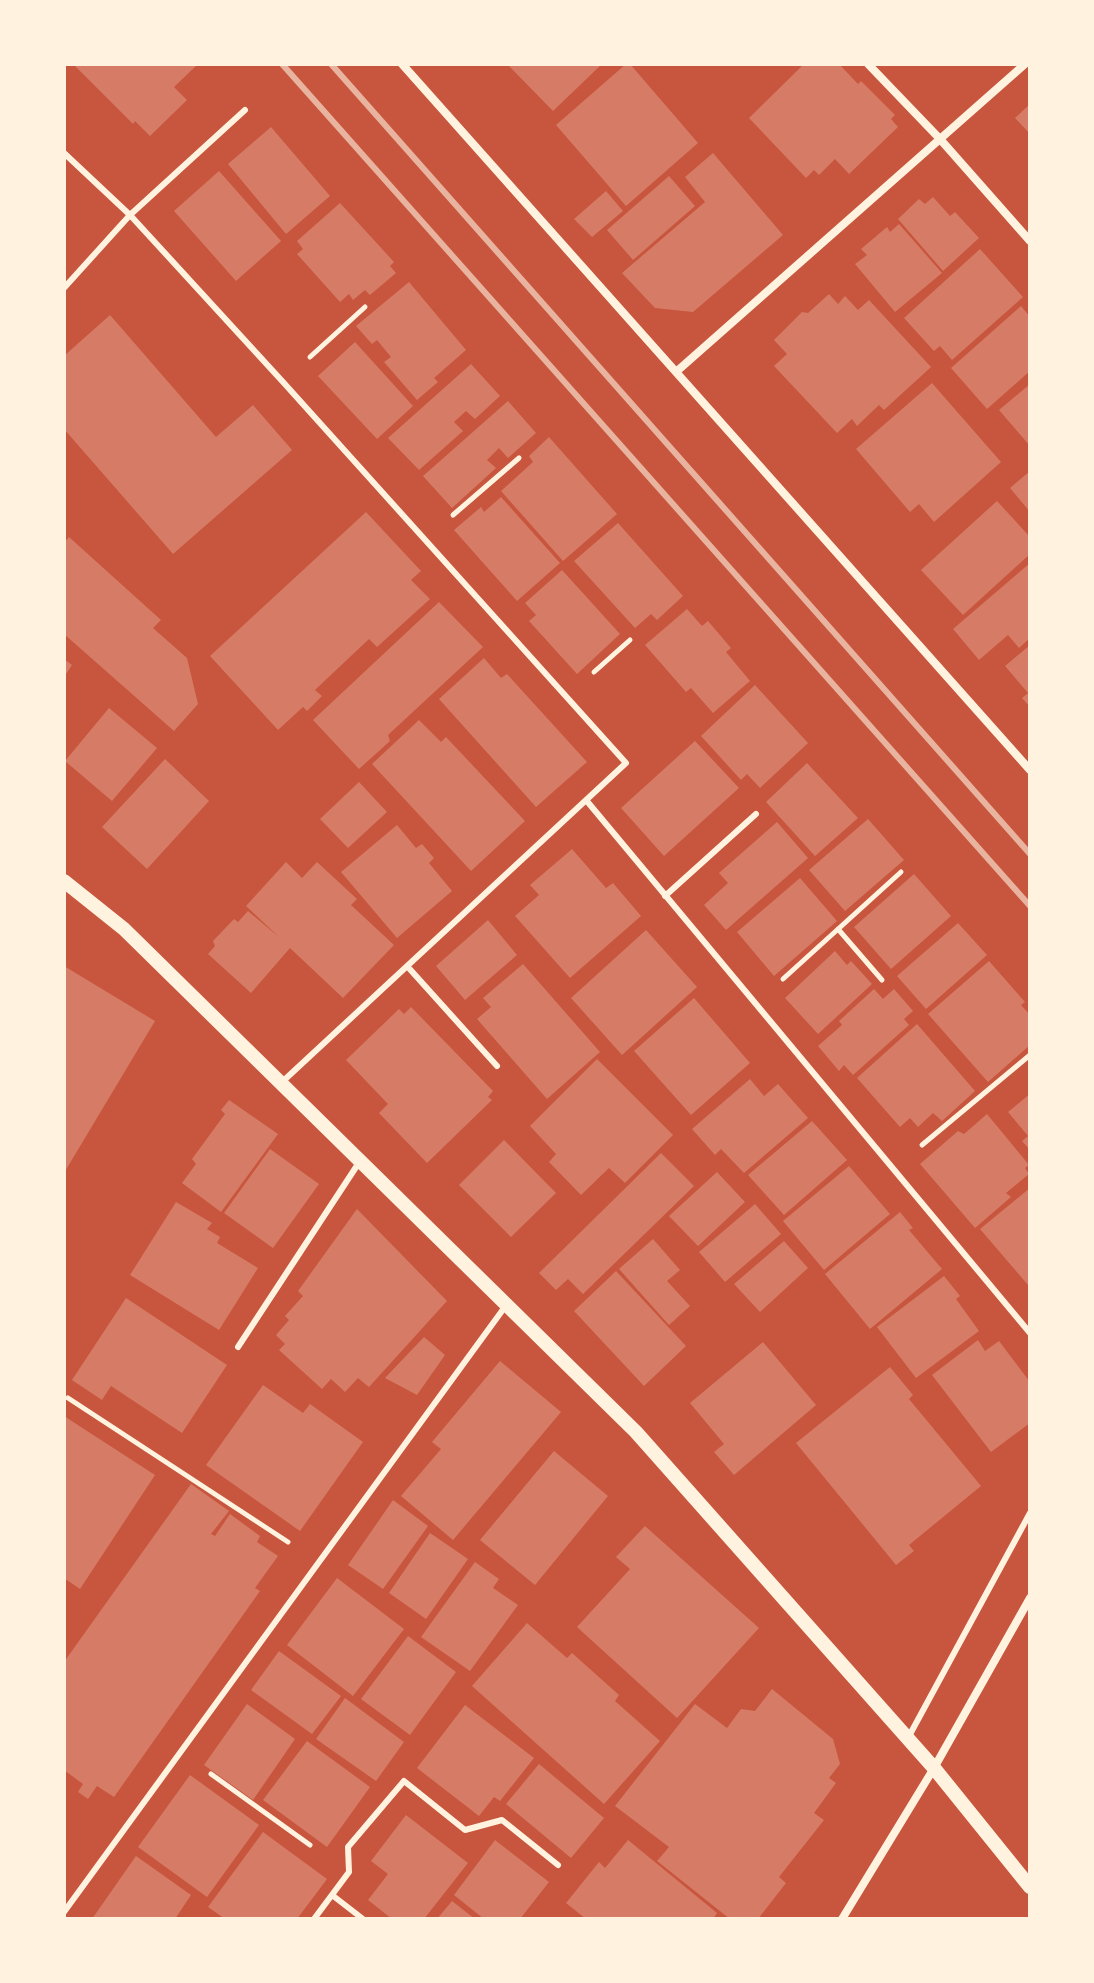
<!DOCTYPE html>
<style>
body{margin:0}
#map{position:relative;width:1094px;height:1983px;overflow:hidden;background:#c8553d;font-family:"PT Sans Narrow",sans-serif}
canvas{display:block}
.frame{position:absolute;inset:0;border:66px solid #fff3e0;pointer-events:none}
</style>
<div id="map">
<canvas width="1094" height="1983"></canvas>
<div class="frame"></div>
</div>
<script>
const context = document.querySelector('canvas').getContext('2d');
context.lineJoin = 'round';
function fill(path, color) { context.fillStyle = color; context.fill(path, 'evenodd'); }
const toPath = rows => new Path2D(rows.map(r => 'M' + r).join(''));
function stroke(path, color, width, dash) { context.strokeStyle = color; context.lineWidth = width; context.lineCap = dash ? 'butt' : 'round'; context.setLineDash(dash || []); context.stroke(path); }
const building = toPath([
 [73,64,198,64,174,87,187,100,150,136,135,121,133,124],
 [512,64,602,64,553,111,509,66],
 [626,64,630,64,698,143,626,206,556,125],
 [804,64,839,64,858,84,861,81,895,115,891,119,898,127,849,174,835,159,819,175,814,170,806,178,749,118],
 [1030,104,1030,134,1015,118],
 [271,127,330,196,286,234,228,164],
 [713,153,783,235,693,312,655,308,622,273,705,202,685,177],
 [219,171,281,241,236,281,174,211],
 [669,176,695,206,633,260,607,230],
 [606,191,623,211,592,237,574,219],
 [933,197,950,216,955,212,979,238,943,271,898,219,919,199,925,204],
 [340,203,394,262,390,266,396,273,370,295,365,290,353,300,349,294,340,302,297,254,303,249,297,241],
 [899,224,942,273,895,312,855,264,867,255,861,249,887,227,890,232],
 [980,249,1023,297,952,360,940,346,934,351,904,318],
 [409,282,466,350,434,378,438,382,417,400,384,362,391,357,377,340,372,344,356,326],
 [829,294,838,304,845,296,858,310,869,300,931,367,884,410,879,405,857,426,852,419,837,433,774,366,787,354,774,340,802,312,808,313],
 [1021,306,1030,317,1030,371,987,409,951,368],
 [110,315,216,437,253,405,292,450,173,554,64,429,64,356],
 [355,342,413,406,377,439,318,376],
 [471,364,500,396,475,419,466,411,454,422,463,431,419,470,388,438],
 [932,383,1001,462,934,522,919,504,910,512,856,449],
 [1030,384,1030,446,999,410],
 [508,401,536,433,508,458,499,448,487,460,496,468,452,508,423,476],
 [549,437,617,514,563,561,501,491,533,462,529,456],
 [1030,471,1030,512,1010,488],
 [501,497,560,563,517,601,454,530,481,507,484,512],
 [997,501,1030,537,1030,554,963,615,921,570],
 [366,512,421,571,411,580,430,599,377,647,369,639,315,690,322,696,307,711,303,707,278,730,210,656],
 [618,523,683,596,657,620,651,614,635,628,574,561],
 [69,537,161,620,153,628,187,658,198,704,174,731,64,634,64,543],
 [1030,563,1030,638,1019,648,1008,635,979,660,953,629],
 [562,570,620,634,577,674,529,621,536,615,525,603],
 [439,602,483,647,388,735,390,741,359,769,313,720],
 [687,609,702,626,708,621,731,648,726,652,750,681,713,713,691,688,686,692,645,645],
 [1030,645,1030,707,1022,698,1028,693,1005,666],
 [484,658,501,678,507,674,587,762,536,807,439,699],
 [64,659,72,665,64,677],
 [755,685,808,743,760,788,747,774,741,780,701,736],
 [109,708,157,748,112,801,65,761],
 [419,720,441,742,446,737,525,821,471,871,372,764],
 [695,741,739,788,664,856,621,808],
 [165,759,209,801,147,869,102,827],
 [807,763,858,818,815,856,766,802],
 [359,782,387,812,348,848,320,819],
 [868,819,904,860,845,911,809,870],
 [777,822,808,858,726,930,704,905,728,883,719,873],
 [397,825,416,848,422,844,434,858,429,863,452,891,397,938,341,872],
 [572,849,606,888,613,883,641,916,570,978,515,916,539,895,530,885],
 [286,862,302,878,317,862,357,899,351,905,394,945,343,998,290,948,251,993,208,954,215,946,213,941,234,919,238,922,248,911,280,938,246,906],
 [914,874,951,916,891,969,854,927],
 [800,878,837,921,774,976,737,932],
 [488,920,517,955,465,1000,436,966],
 [958,923,987,955,926,1009,897,976],
 [646,930,697,987,622,1055,571,998],
 [835,951,847,965,851,961,872,984,818,1034,785,998],
 [989,961,1025,1002,1021,1005,1030,1015,1030,1045,988,1082,928,1014],
 [523,964,600,1052,547,1099,477,1019,491,1007,483,998],
 [64,966,155,1021,64,1173],
 [874,989,883,999,894,989,913,1011,904,1019,909,1025,853,1075,844,1065,839,1071,818,1046,842,1025,839,1021],
 [694,998,750,1063,691,1115,634,1051],
 [411,1007,493,1091,488,1097,492,1100,427,1163,379,1113,388,1104,346,1060,399,1009,404,1014],
 [917,1024,975,1091,942,1121,933,1113,918,1127,910,1118,900,1127,857,1078],
 [597,1059,673,1135,625,1183,609,1168,581,1195,549,1162,556,1154,530,1126],
 [750,1079,764,1096,778,1084,808,1118,744,1173,721,1149,715,1155,692,1129],
 [1030,1094,1030,1150,1022,1141,1028,1136,1008,1112],
 [229,1100,278,1134,221,1212,182,1183,196,1164,192,1159,225,1114,221,1110],
 [987,1114,1029,1165,1025,1168,1029,1174,1006,1193,1011,1197,975,1228,920,1164,958,1131,964,1134],
 [812,1121,847,1160,784,1215,748,1175],
 [504,1140,556,1193,511,1237,459,1185],
 [270,1149,319,1184,273,1248,224,1213],
 [661,1153,694,1186,583,1294,568,1279,556,1290,539,1273],
 [849,1166,890,1214,824,1270,783,1221],
 [717,1172,745,1202,698,1246,669,1216],
 [1030,1188,1030,1283,1028,1285,980,1229],
 [176,1202,212,1223,207,1229,220,1237,217,1243,258,1268,219,1330,130,1275],
 [755,1204,781,1234,725,1282,699,1252],
 [357,1209,447,1301,369,1387,358,1378,345,1392,331,1379,322,1389,279,1350,285,1344,276,1335,289,1320,285,1316,303,1296,298,1291],
 [900,1212,913,1228,909,1230,942,1269,870,1329,825,1274],
 [653,1239,680,1270,667,1281,690,1306,669,1325,619,1269],
 [784,1241,808,1268,760,1312,734,1284],
 [616,1271,686,1346,644,1386,574,1311],
 [944,1276,960,1296,956,1299,979,1331,916,1378,877,1327],
 [126,1298,227,1365,182,1433,111,1386,102,1400,72,1380],
 [424,1337,445,1355,417,1395,385,1378],
 [978,1340,985,1351,999,1341,1030,1382,1030,1423,991,1452,932,1375],
 [763,1342,816,1405,734,1475,714,1452,724,1444,690,1403],
 [500,1361,561,1412,453,1540,401,1496,441,1449,432,1442],
 [890,1367,913,1395,909,1399,981,1486,909,1545,914,1551,896,1565,796,1443],
 [263,1385,303,1413,310,1404,363,1442,300,1531,206,1465],
 [64,1416,155,1475,80,1589,64,1578],
 [554,1451,608,1496,535,1585,480,1540],
 [191,1484,229,1511,211,1534,215,1536,230,1514,260,1536,257,1542,278,1556,255,1588,260,1591,114,1797,97,1786,88,1799,78,1792,83,1784,64,1770,64,1662],
 [393,1500,428,1526,383,1589,348,1565],
 [645,1526,759,1628,677,1718,577,1627,630,1569,616,1557],
 [430,1533,468,1559,426,1619,389,1593],
 [475,1562,499,1579,493,1588,518,1605,470,1671,421,1637],
 [337,1578,404,1629,353,1696,287,1645],
 [527,1623,567,1658,572,1653,619,1695,615,1701,660,1741,604,1804,472,1686],
 [408,1636,456,1672,410,1735,361,1699],
 [279,1651,341,1696,312,1734,251,1690],
 [772,1689,833,1739,840,1764,829,1778,836,1783,814,1813,824,1820,779,1877,786,1883,758,1919,730,1919,657,1861,669,1847,615,1806,695,1704,727,1728,741,1709,755,1711],
 [345,1698,404,1742,376,1781,316,1739],
 [247,1704,295,1739,253,1800,204,1765],
 [465,1705,534,1758,500,1801,494,1797,479,1816,417,1768],
 [307,1741,370,1787,327,1847,263,1800],
 [539,1764,604,1818,571,1858,506,1804],
 [190,1775,259,1825,207,1897,138,1847],
 [406,1815,468,1863,424,1919,392,1919,368,1900,388,1874,371,1861],
 [263,1832,327,1879,297,1919,225,1919,208,1907],
 [495,1840,549,1882,520,1919,484,1919,454,1895],
 [628,1840,717,1913,713,1919,586,1919,566,1903,599,1862,605,1868],
 [136,1856,191,1895,175,1919,92,1919],
 [452,1901,475,1919,437,1919]
]);
const path = toPath([
 [310,357,365,307],
 [453,515,519,458],
 [594,672,630,640],
 [838,929,882,980],
 [783,979,901,872],
 [922,1145,1030,1055],
 [68,1398,288,1542],
 [211,1774,310,1845]
]);
const service = toPath([
 [64,153,130,215,283,382,626,763,281,1083],
 [64,288,130,215,245,110],
 [586,800,1030,1333],
 [665,896,756,814],
 [407,966,497,1066],
 [238,1347,360,1161],
 [908,1738,1030,1513],
 [332,1895,363,1919],
 [64,1912,507,1304],
 [314,1919,349,1872,348,1847,404,1781,465,1830,502,1820,558,1865]
]);
const minor = toPath([
 [402,64,1030,770],
 [868,64,940,139,1030,241],
 [676,372,1025,64],
 [842,1919,934,1768,1030,1598]
]);
const tertiary = toPath([
 [64,881,124,929,636,1432,934,1768,1030,1887]
]);
const rail = toPath([
 [282,64,1030,906],
 [331,64,1030,854]
]);
fill(building, '#d67c66');
stroke(path, '#fff3e0', 5);
stroke(service, '#fff3e0', 6);
stroke(minor, '#fff3e0', 8);
stroke(tertiary, '#fff3e0', 14);
stroke(rail, '#e9b49f', 6);
</script>
